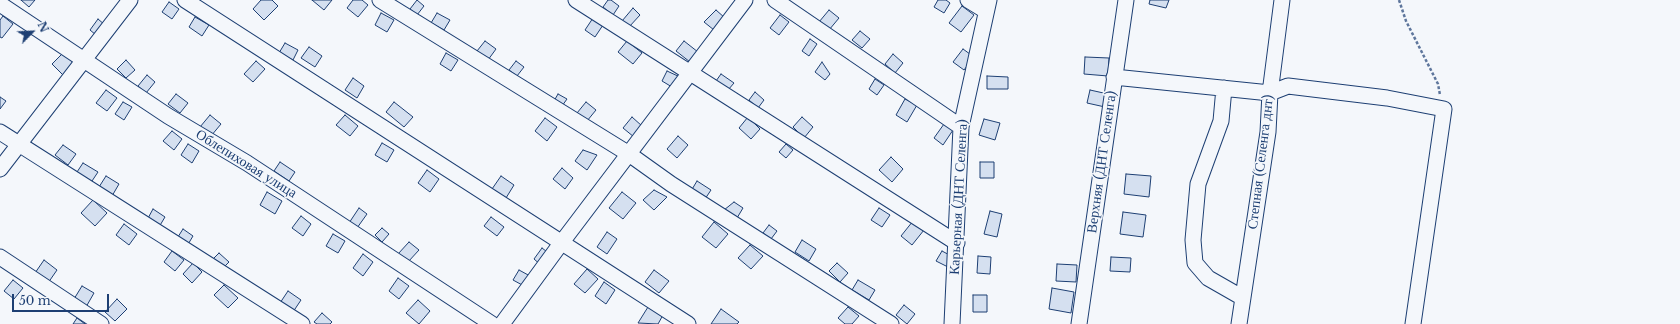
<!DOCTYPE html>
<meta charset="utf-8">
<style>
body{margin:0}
#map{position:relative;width:1680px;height:324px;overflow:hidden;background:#f4f7fb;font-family:"Libre Baskerville",serif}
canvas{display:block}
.north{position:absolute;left:12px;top:12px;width:40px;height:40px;-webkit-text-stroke:3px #f4f7fb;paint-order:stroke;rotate:66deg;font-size:11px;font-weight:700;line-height:16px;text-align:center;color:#1d3f73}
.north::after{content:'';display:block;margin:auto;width:14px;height:18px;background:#1d3f73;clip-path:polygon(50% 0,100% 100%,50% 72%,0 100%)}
.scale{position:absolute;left:12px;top:294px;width:97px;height:18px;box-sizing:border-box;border:2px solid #1d3f73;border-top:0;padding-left:5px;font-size:12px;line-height:14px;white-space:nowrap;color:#1d3f73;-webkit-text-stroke:3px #f4f7fb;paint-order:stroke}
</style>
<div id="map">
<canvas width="1680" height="324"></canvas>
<div class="north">N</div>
<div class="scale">50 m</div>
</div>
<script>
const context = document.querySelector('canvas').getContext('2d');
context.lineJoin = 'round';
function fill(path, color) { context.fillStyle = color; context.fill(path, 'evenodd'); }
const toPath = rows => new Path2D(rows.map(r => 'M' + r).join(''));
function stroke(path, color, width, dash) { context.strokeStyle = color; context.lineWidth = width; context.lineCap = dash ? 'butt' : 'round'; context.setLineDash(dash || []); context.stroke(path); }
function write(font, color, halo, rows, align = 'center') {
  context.font = font + ' "Libre Baskerville",serif'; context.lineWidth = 3; context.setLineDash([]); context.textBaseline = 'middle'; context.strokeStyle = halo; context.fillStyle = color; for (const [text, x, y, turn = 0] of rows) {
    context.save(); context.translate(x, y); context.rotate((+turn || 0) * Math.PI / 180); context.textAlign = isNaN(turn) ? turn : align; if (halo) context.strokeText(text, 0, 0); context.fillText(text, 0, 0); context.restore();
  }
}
const building = toPath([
 [21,0,35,0,29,7,21,0],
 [261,0,272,0,278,6,264,20,253,9,261,0],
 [312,0,332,0,324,10,312,0],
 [353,0,362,0,368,5,358,17,347,8,353,0],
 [417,0,424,6,417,15,410,9,417,0],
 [608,0,611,0,619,6,613,15,603,7,608,0],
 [938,0,946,0,950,3,944,13,934,7,938,0],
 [1150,0,1169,0,1166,8,1149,4,1150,0],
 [169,2,179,9,172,19,162,12,169,2],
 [962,6,974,15,961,32,949,23,962,6],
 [633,8,640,15,629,27,622,21,633,8],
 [716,10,725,18,714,30,704,22,716,10],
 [829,10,839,18,829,30,819,22,829,10],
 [381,13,394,20,387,32,375,25,381,13],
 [437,13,450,20,444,30,431,23,437,13],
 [780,15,789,22,779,35,770,28,780,15],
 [3,16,13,24,2,38,0,37,0,20,3,16],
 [195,17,209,25,202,36,189,27,195,17],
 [593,18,603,25,595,37,585,30,593,18],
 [98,19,105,25,96,35,90,30,98,19],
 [860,31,870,39,862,48,852,40,860,31],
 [810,39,817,44,809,56,802,51,810,39],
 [485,41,496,49,488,60,477,51,485,41],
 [627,41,642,53,633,64,618,52,627,41],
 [684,41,698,52,690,62,676,51,684,41],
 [285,43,298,50,293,60,279,53,285,43],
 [309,47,322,56,315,67,301,58,309,47],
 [963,49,974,57,964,70,953,62,963,49],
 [63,53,75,64,64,76,52,64,63,53],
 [446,53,458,60,451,71,440,64,446,53],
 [893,54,903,63,895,73,885,64,893,54],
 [1085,57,1109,58,1108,76,1084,74,1085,57],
 [126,60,135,70,126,78,117,69,126,60],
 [256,61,265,69,253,82,244,74,256,61],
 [516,61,524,67,517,76,509,70,516,61],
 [822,62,830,74,825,80,815,72,822,62],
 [667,71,680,77,672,87,662,81,667,71],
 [721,74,734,83,728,90,716,81,721,74],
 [147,75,155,82,146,93,138,86,147,75],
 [987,76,1008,77,1008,89,987,89,987,76],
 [353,78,364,86,357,98,345,90,353,78],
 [875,79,884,85,877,95,869,89,875,79],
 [106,90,117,98,107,111,96,103,106,90],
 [1090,90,1108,94,1105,107,1087,103,1090,90],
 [755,92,764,100,758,108,749,100,755,92],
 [176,94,188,103,180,113,168,104,176,94],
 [558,94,567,99,562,106,554,101,558,94],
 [0,97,6,101,0,109,0,97],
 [905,99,917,105,907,122,896,115,905,99],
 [123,102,132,107,124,120,115,114,123,102],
 [394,102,413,117,404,127,386,112,394,102],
 [586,102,596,110,587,121,577,113,586,102],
 [210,115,221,124,211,136,200,127,210,115],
 [345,115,358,126,350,136,336,125,345,115],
 [632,117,642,126,634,137,623,128,632,117],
 [748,117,760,129,751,139,739,128,748,117],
 [802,117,813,127,804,138,793,127,802,117],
 [545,118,557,127,547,141,535,131,545,118],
 [984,119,1000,123,995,140,979,135,984,119],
 [944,124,953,130,943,145,934,138,944,124],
 [172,131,182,139,174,150,163,141,172,131],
 [678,136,688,145,677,158,667,149,678,136],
 [382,143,394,150,387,162,375,155,382,143],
 [188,144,199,151,192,163,181,155,188,144],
 [786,144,793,150,786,158,779,152,786,144],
 [63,145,76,154,68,165,55,155,63,145],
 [583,150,597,155,587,170,575,161,583,150],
 [891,157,903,169,892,182,879,170,891,157],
 [280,162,295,172,289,181,274,171,280,162],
 [980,162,994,162,994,178,980,178,980,162],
 [83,163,98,172,90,184,75,175,83,163],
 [562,168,573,178,565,189,553,179,562,168],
 [427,170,439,179,430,192,418,183,427,170],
 [1126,174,1151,176,1149,197,1124,194,1126,174],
 [106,176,119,184,112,196,99,187,106,176],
 [501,176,514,185,506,198,492,189,501,176],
 [697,181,711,190,705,199,691,191,697,181],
 [654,190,667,197,654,210,643,200,654,190],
 [267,192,282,201,275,214,260,205,267,192],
 [622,192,636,203,623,219,609,208,622,192],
 [93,200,107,213,95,226,81,213,93,200],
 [734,202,743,208,737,218,724,210,734,202],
 [359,208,367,214,357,228,349,223,359,208],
 [879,208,890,215,882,227,871,220,879,208],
 [153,209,165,217,159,227,147,220,153,209],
 [990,211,1002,214,997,237,984,234,990,211],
 [1123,212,1146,215,1143,237,1120,234,1123,212],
 [301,216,311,224,303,236,292,228,301,216],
 [491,217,504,227,497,236,484,226,491,217],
 [913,221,924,230,912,245,901,236,913,221],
 [714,222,728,234,716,248,702,237,714,222],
 [124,224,137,234,129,245,116,235,124,224],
 [769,225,777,231,771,239,763,233,769,225],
 [382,228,389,234,382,242,375,235,382,228],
 [183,229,193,236,187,246,176,240,183,229],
 [607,232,617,239,607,254,597,247,607,232],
 [333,234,345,241,338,253,326,246,333,234],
 [802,240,816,249,809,261,795,252,802,240],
 [409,242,419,250,408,262,398,254,409,242],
 [750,245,763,256,751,269,738,258,750,245],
 [542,248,551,255,542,266,534,259,542,248],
 [172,251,184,260,175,271,164,262,172,251],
 [942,251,955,258,950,268,936,261,942,251],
 [219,253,229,262,222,269,213,259,219,253],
 [363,254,373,262,363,276,353,268,363,254],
 [978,256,991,257,990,274,977,273,978,256],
 [1111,257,1131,258,1130,272,1110,271,1111,257],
 [44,260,57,270,48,283,35,273,44,260],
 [193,263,202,272,192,283,183,274,193,263],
 [837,263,848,273,840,282,829,271,837,263],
 [1057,264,1077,265,1076,282,1056,281,1057,264],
 [587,269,598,279,585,293,574,284,587,269],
 [519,270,530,276,524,286,513,280,519,270],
 [654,270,669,281,659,293,645,282,654,270],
 [398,278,409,286,399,299,389,291,398,278],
 [13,280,23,288,14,299,4,291,13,280],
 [858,280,875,290,869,300,852,290,858,280],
 [604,282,615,290,606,304,595,296,604,282],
 [224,285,238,298,228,308,214,295,224,285],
 [82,286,94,293,86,307,74,299,82,286],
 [1052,288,1074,292,1071,313,1049,309,1052,288],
 [288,291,301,300,293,312,280,303,288,291],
 [973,295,987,295,987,312,973,312,973,295],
 [117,299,127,309,115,321,105,312,117,299],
 [418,300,430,311,419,324,406,313,418,300],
 [904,305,915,314,907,324,896,315,904,305],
 [648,307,663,315,658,324,638,323,648,307],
 [848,307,859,316,852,324,845,324,838,318,848,307],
 [721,309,739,322,737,324,711,324,721,309],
 [322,313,332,322,330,324,317,324,314,322,322,313],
 [77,318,85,324,73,324,77,318]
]);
const path = toPath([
 [1399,0,1406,21,1438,84,1440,95]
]);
const minor = toPath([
 [185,0,688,324],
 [380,0,629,154,671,184,891,324],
 [576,0,957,243],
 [775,0,961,127],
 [968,0,986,11],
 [0,4,168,116,247,163,492,324],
 [1114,77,1270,93,1288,86,1387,98,1444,109,1413,324],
 [1224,88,1221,121,1198,184,1193,240,1195,263,1208,278,1243,298],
 [0,132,302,324],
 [0,169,130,0],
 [0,257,101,324],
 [502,324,562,242,745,0],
 [952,324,961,127,989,0],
 [1079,324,1126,0],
 [1239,324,1268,132,1270,93,1282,0]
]);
const streetNames = [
 ["Верхняя (ДНТ Селенга)",1102,162,-82],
 ["Степная (Селенга днт)",1261,162,-83],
 ["Облепиховая улица",246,164,32],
 ["Карьерная (ДНТ Селенга)",959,197,-87]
];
fill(building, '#d5e0f0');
stroke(building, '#1d3f73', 1);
stroke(minor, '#1d3f73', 17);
stroke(path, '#5e769c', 2.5, [3, 2]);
stroke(minor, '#f4f7fb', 15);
write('14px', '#1d3f73', '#f4f7fb', streetNames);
</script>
